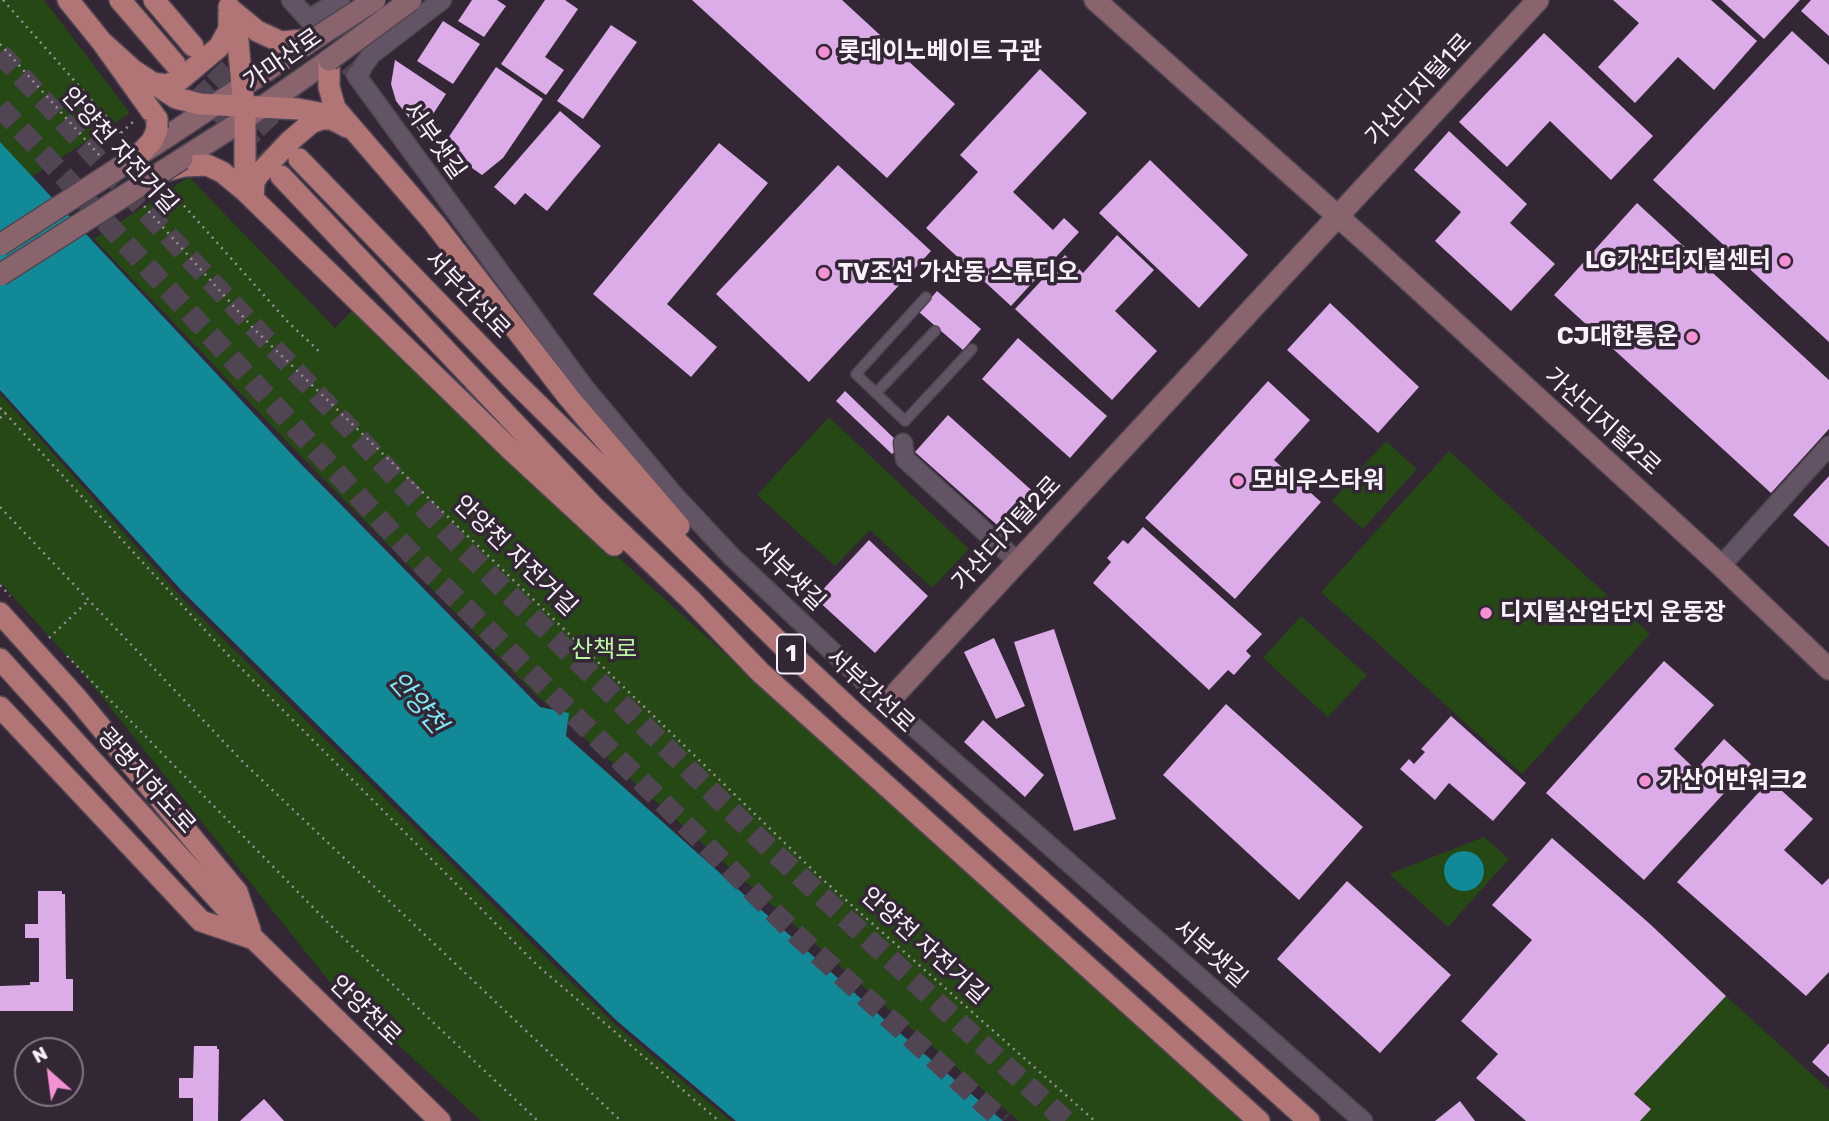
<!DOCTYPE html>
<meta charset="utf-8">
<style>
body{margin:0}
#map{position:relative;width:1829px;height:1121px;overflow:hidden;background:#332736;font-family:Rubik,sans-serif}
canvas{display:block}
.north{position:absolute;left:14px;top:1037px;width:70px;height:70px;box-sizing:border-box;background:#332736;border:2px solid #827885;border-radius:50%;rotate:332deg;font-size:19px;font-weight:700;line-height:28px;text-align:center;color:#f9f1fb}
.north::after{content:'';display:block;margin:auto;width:24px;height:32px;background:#f491d4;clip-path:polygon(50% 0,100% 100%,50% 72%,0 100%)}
</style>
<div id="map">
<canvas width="1829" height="1121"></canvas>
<div class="north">N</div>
</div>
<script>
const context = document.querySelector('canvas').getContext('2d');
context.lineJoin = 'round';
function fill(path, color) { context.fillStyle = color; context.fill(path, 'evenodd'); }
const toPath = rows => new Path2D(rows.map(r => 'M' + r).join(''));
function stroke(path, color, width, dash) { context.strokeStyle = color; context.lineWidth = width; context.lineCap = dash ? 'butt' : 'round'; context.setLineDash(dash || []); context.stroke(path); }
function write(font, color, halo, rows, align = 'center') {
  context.font = font + ' Rubik,"Noto Sans KR",sans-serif'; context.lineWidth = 7; context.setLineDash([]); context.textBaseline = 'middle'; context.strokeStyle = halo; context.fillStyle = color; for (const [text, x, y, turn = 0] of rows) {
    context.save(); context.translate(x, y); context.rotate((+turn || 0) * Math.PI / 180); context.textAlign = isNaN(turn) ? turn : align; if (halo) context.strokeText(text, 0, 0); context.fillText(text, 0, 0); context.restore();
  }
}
const green = toPath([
 [0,0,44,0,130,113,0,197],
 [189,177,335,328,355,308,559,504,1165,1050,1247,1121,1019,1121,877,999,533,692,293,448,94,239],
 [0,394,183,599,563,974,619,1028,731,1121,481,1121,329,981,85,676,0,582],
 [829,417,969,549,932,588,870,530,835,566,757,495],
 [1386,441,1417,469,1363,529,1332,501],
 [1449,451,1650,634,1522,774,1321,592],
 [1301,616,1367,675,1328,717,1263,658],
 [1484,837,1509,859,1448,927,1389,874],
 [1726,996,1829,1090,1829,1121,1640,1121,1651,1108,1634,1094]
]);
const water = toPath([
 [0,142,298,461,540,707,569,713,566,736,894,1028,1003,1121,736,1121,617,1021,182,591,0,390],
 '1444 871a20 20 0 1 1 40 0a20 20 0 1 1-40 0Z'
]);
const building = toPath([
 [472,0,497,0,506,6,484,37,458,21],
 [545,0,565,0,578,9,545,57,564,70,546,95,501,64],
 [692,0,842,0,955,104,887,178],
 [1613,0,1711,0,1757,41,1714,90,1678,57,1635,103,1598,67,1639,23],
 [1721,0,1800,0,1764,39],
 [1811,0,1829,0,1829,36,1801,11],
 [443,21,480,44,453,84,417,61],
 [611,25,637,42,583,119,557,101],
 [1792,31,1829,65,1829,342,1653,180],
 [1544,33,1653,136,1611,180,1550,121,1507,167,1459,122],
 [395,60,446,94,421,133,396,101,391,84],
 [496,67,543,99,503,158,482,175,442,147],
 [1040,69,1087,113,1013,192,1053,230,1064,218,1079,232,1011,306,926,228,978,172,960,155],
 [560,111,601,146,547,211,525,193,515,205,494,187],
 [1449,131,1527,204,1510,223,1555,264,1511,311,1435,241,1461,212,1414,170],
 [719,143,768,183,667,304,717,347,691,377,593,294],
 [1150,160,1248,255,1199,308,1099,213],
 [838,165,931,251,809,382,716,294],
 [1637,203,1829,380,1829,429,1771,493,1554,295],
 [1117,235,1154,270,1115,311,1157,351,1112,400,1015,309,1065,255,1083,273],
 [937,291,981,329,963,350,919,312],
 [1330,303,1419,387,1378,433,1287,350],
 [1018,338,1107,416,1070,458,982,379],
 [1268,381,1310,420,1274,460,1321,502,1235,599,1145,518],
 [845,391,901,445,892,454,836,401],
 [948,415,1039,497,1006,533,915,452],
 [1829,476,1829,547,1793,515],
 [1143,527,1262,634,1246,651,1251,656,1234,675,1228,670,1209,690,1093,583,1111,562,1107,558,1123,540,1128,544],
 [869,540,928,596,875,653,815,598],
 [1054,629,1116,819,1074,831,1014,642],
 [994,638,1025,706,996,719,964,652],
 [1664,661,1714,705,1674,749,1696,770,1724,739,1751,764,1644,880,1546,793],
 [1226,704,1363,827,1299,900,1163,775],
 [1451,716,1526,783,1493,821,1449,783,1435,800,1400,769,1409,759,1414,764,1425,752,1421,749],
 [983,720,1044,775,1025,797,964,742],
 [1770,780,1813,819,1784,850,1822,885,1829,878,1829,972,1806,996,1677,882],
 [1552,838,1650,924,1726,996,1634,1094,1651,1109,1640,1121,1526,1121,1476,1078,1498,1054,1461,1021,1532,940,1492,905],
 [1347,881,1451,975,1380,1053,1277,959],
 [38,891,62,891,62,894,65,894,66,979,73,979,73,1011,0,1011,0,986,30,985,30,982,39,982,39,938,25,938,25,924,38,924],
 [1829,1043,1829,1077,1812,1062],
 [194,1046,217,1046,217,1049,219,1049,218,1121,193,1121,193,1098,179,1098,179,1078,193,1078],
 [264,1099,284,1121,240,1121],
 [1460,1101,1475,1121,1435,1121]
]);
const streetTunnel = toPath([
 [313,25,356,75]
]);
const primaryTunnel = toPath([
 [193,46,298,157],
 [175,64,281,176]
]);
const highwayTunnel = toPath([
 [0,53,163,230,458,544,766,845,1066,1121],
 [0,107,417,560,801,939,1003,1121]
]);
const path = toPath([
 [3,0,126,139],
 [0,44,100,156],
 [121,133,134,121],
 [170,190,287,321,322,354],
 [144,206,254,329,821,878,1095,1121],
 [0,408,5,413],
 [0,418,5,413,228,655,538,966,719,1121],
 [0,507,244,763,621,1121],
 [0,585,10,596],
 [49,638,89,600],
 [67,656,336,931,538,1121]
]);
const lane = toPath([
 [926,297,856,374,905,421,972,349],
 [876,393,935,331]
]);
const street = toPath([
 [291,0,310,21],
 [309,19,340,0],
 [356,75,584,387,674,495,731,556,887,703,1363,1121],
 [358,78,363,66,372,54,442,0],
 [903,443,905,459,1018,562],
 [1729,557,1829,446]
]);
const secondary = toPath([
 [1095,0,1370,245,1718,563,1829,669],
 [165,138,314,39],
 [182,159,245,119,329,60],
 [887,703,1538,0]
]);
const primary = toPath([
 [68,0,102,42,157,119],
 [120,0,175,64],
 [154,0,193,46],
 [229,7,234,20,238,41,245,119,245,191],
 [229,8,257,31,281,42,314,39],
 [102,42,133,70,176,98,200,104,298,109,320,113,347,127],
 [329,60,329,87,335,108,434,223,569,398,679,526],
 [152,83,167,85,181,79,219,47,229,29,229,13],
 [299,159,518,385,786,649,852,711,1309,1121],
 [164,171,184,166,207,165,222,172,245,191,509,448,614,545],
 [281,176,593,506,690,599,760,672,1259,1121],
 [253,199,254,182,258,175,290,141,311,123,322,119,334,119],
 [0,613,75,696,237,892,250,930],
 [0,659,253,938,440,1121],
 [0,707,201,921,251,938]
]);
const secondaryBridge = toPath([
 [314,39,375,0],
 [329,60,411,0],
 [0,245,165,138],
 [0,275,182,159]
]);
const primaryBridge = toPath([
 [137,157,152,141,157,130,157,119]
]);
const markers = [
 [824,52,7,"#f491d4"],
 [1785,261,7,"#f491d4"],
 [824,273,7,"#f491d4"],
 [1692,337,7,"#f491d4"],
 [1238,481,7,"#f491d4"],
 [1486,613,7,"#f491d4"],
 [1645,781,7,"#f491d4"]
];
const shields = [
 [791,654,28]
];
const shieldNames = [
 ["1",791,654]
];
const poiNames = [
 ["롯데이노베이트 구관",838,52],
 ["LG가산디지털센터",1771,261,"right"],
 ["TV조선 가산동 스튜디오",838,273],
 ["CJ대한통운",1678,337,"right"],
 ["모비우스타워",1252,481],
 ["디지털산업단지 운동장",1500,613],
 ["가산어반워크2",1659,781]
];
const streetNames = [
 ["가마산로",283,60,-35],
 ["가산디지털1로",1419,90,-47],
 ["서부샛길",434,141,54],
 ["안양천 자전거길",119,151,48],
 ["서부간선로",467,295,46],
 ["가산디지털2로",1602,422,42],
 ["가산디지털2로",1007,534,-47],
 ["안양천 자전거길",515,556,44],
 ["서부샛길",789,576,44],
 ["서부간선로",870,691,43],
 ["광명지하도로",146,781,48],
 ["안양천 자전거길",924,946,42],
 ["서부샛길",1210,954,41],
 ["안양천로",365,1011,44]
];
const parkNames = [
 ["산책로",604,650]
];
const waterNames = [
 ["안양천",417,703,49]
];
fill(green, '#254814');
fill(water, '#128996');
fill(building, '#dbace7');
stroke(streetTunnel, '#514554', 18, [18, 9]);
stroke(primaryTunnel, '#514554', 21, [21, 10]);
stroke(highwayTunnel, '#514554', 21, [21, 10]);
stroke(lane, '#504552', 12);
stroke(street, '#504552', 21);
stroke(secondary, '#504552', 24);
stroke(primary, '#504552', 24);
stroke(path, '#998f9b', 2.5, [2, 5]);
stroke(lane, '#625465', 9);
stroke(street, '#625465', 18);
stroke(secondary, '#8a646d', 21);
stroke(primary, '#b27575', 21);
stroke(secondaryBridge, '#504552', 24, []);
stroke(primaryBridge, '#504552', 24, []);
stroke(secondaryBridge, '#8a646d', 21);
stroke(primaryBridge, '#b27575', 21);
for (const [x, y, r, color] of markers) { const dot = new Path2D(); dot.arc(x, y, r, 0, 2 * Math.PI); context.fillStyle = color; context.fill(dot); stroke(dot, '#332736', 2.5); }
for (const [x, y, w] of shields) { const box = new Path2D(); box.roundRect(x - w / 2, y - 19.5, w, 39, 5); context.fillStyle = '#332736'; context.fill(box); stroke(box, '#f9f1fb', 2); }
write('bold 23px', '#f9f1fb', null, shieldNames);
write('bold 24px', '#f9f1fb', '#332736', poiNames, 'left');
write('24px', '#f9f1fb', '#332736', streetNames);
write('24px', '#bbf8a4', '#332736', parkNames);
write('italic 26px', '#7fe9f8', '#332736', waterNames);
</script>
